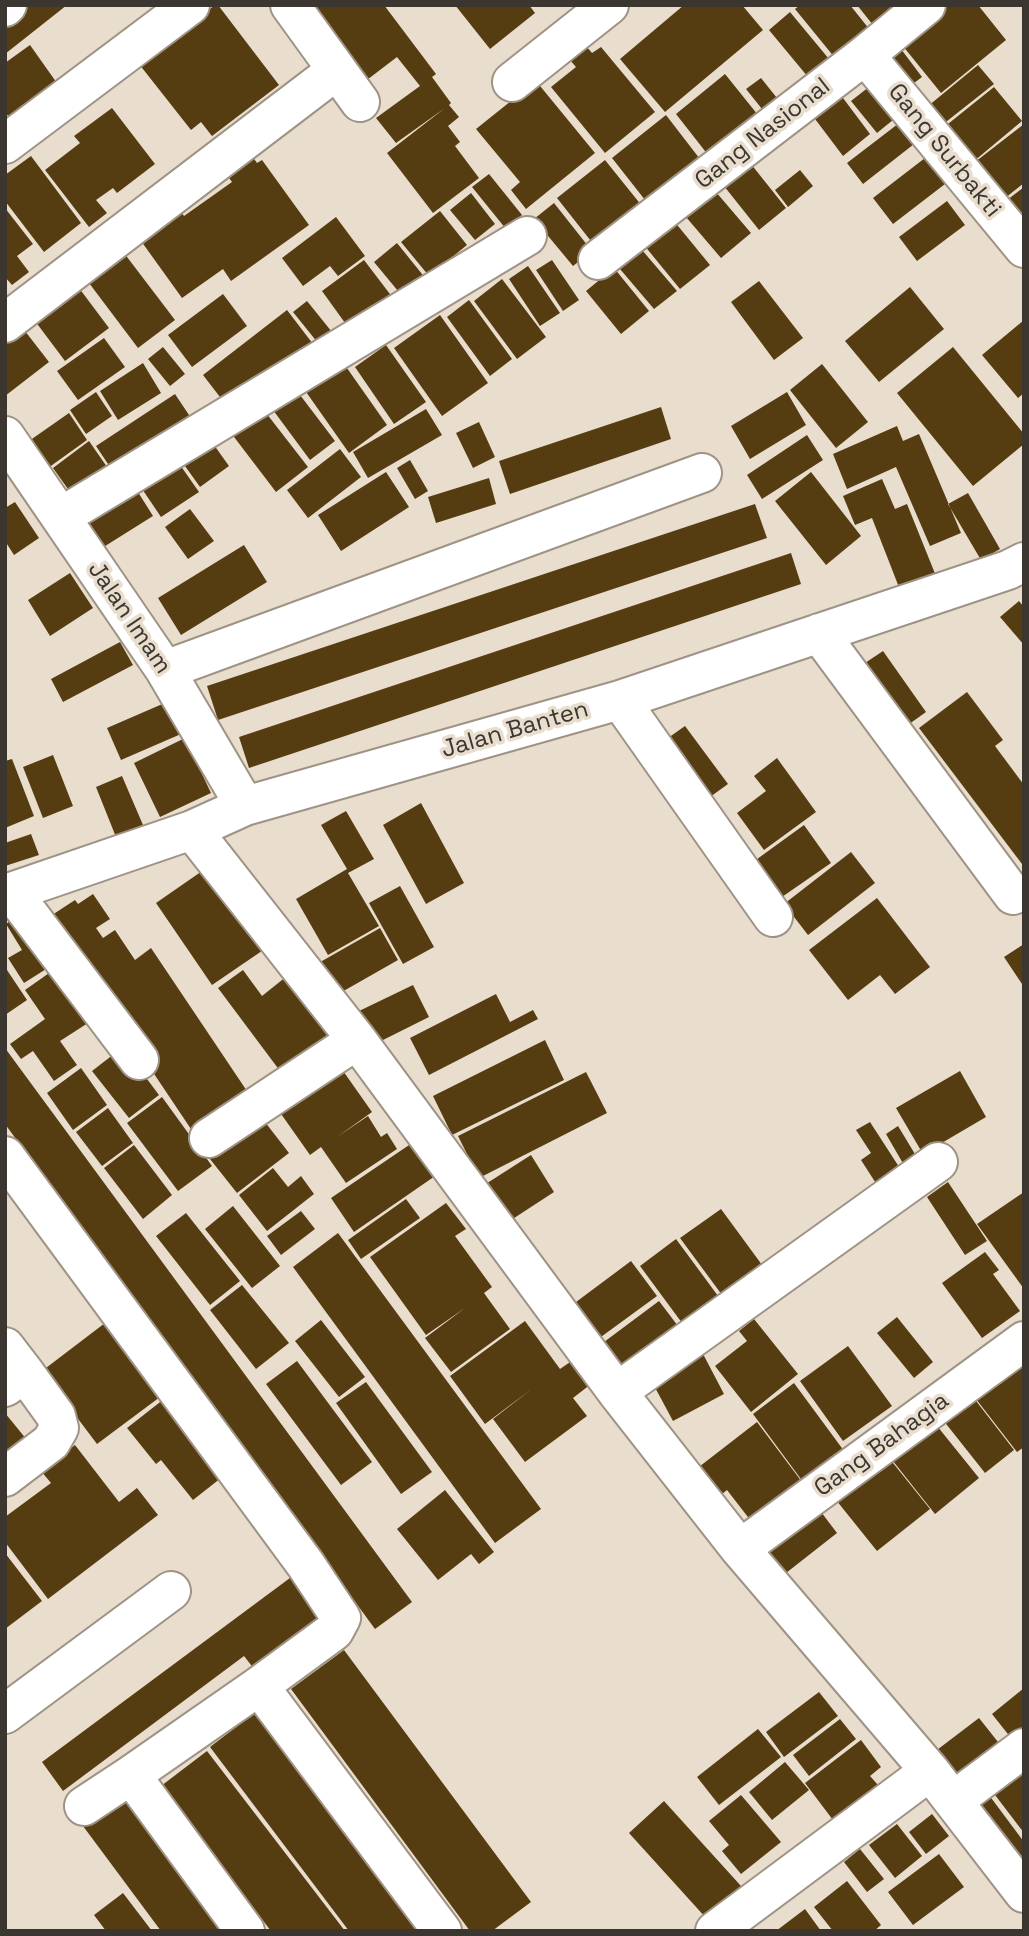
<!DOCTYPE html>
<style>
body{margin:0}
#map{position:relative;width:1029px;height:1936px;overflow:hidden;background:#e9ddcd;font-family:"Space Grotesk",sans-serif}
canvas{display:block}
.frame{position:absolute;inset:0;border:7px solid #3b3730;pointer-events:none}
</style>
<div id="map">
<canvas width="1029" height="1936"></canvas>
<div class="frame"></div>
</div>
<script>
const context = document.querySelector('canvas').getContext('2d');
context.lineJoin = 'round';
function fill(path, color) { context.fillStyle = color; context.fill(path, 'evenodd'); }
const toPath = rows => new Path2D(rows.map(r => 'M' + r).join(''));
function stroke(path, color, width, dash) { context.strokeStyle = color; context.lineWidth = width; context.lineCap = dash ? 'butt' : 'round'; context.setLineDash(dash || []); context.stroke(path); }
function write(font, color, halo, rows, align = 'center') {
  context.font = font + ' "Space Grotesk",sans-serif'; context.lineWidth = 7; context.setLineDash([]); context.textBaseline = 'middle'; context.strokeStyle = halo; context.fillStyle = color; for (const [text, x, y, turn = 0] of rows) {
    context.save(); context.translate(x, y); context.rotate((+turn || 0) * Math.PI / 180); context.textAlign = isNaN(turn) ? turn : align; if (halo) context.strokeText(text, 0, 0); context.fillText(text, 0, 0); context.restore();
  }
}
const building = toPath([
 [19,5,67,5,5,54,5,16],
 [215,5,218,5,279,85,212,136,201,122,191,130,139,64],
 [302,5,384,5,436,74,432,77,451,103,449,105,459,117,448,126,460,142,455,146,479,178,433,213,387,153,445,108,396,143,376,118,420,86,397,57,359,86],
 [455,5,529,5,535,13,490,49],
 [684,5,742,5,763,30,665,112,620,59],
 [800,5,850,5,870,30,835,58,795,9],
 [857,5,898,5,873,25],
 [941,5,978,5,1006,40,941,93,898,40],
 [790,12,829,59,808,77,769,30],
 [580,39,592,53,601,47,655,112,605,153,551,87,576,67,564,53],
 [895,41,922,77,901,93,874,57],
 [30,45,59,86,12,121,5,112,5,63],
 [978,65,994,84,937,129,922,111],
 [725,74,762,120,712,160,676,114],
 [761,78,781,103,766,114,746,89],
 [536,81,595,153,526,209,511,190,520,182,476,129],
 [874,83,899,115,877,133,851,101],
 [994,87,1022,121,967,167,938,132],
 [837,90,870,134,843,156,809,111],
 [112,108,155,164,117,193,113,188,96,200,107,213,89,227,45,170,80,143,74,136],
 [666,115,703,163,649,205,612,158],
 [907,117,923,137,863,184,847,163],
 [1024,124,1024,183,995,206,966,169],
 [250,153,257,163,262,160,309,225,231,281,223,269,182,298,136,234,177,206,184,216,232,182,224,171],
 [31,156,81,223,44,252,5,201,5,175],
 [925,158,945,184,893,224,873,198],
 [747,159,786,208,759,230,720,181],
 [605,160,646,211,598,250,557,198],
 [800,170,813,186,788,207,775,190],
 [489,174,522,215,506,229,472,187],
 [710,185,751,233,721,258,680,210],
 [1024,187,1024,240,998,207],
 [471,193,495,224,475,240,450,210],
 [947,201,965,225,917,261,899,237],
 [554,203,592,251,573,266,534,219],
 [5,208,33,244,17,256,29,272,12,285,5,277],
 [440,211,467,245,429,276,401,242],
 [669,215,710,265,680,289,639,239],
 [336,217,365,256,338,276,330,266,303,286,282,258],
 [397,243,426,279,403,297,374,262],
 [642,250,677,291,654,309,620,269],
 [124,253,175,320,138,348,83,275],
 [364,260,396,302,353,334,322,291],
 [552,260,579,300,563,311,536,270],
 [528,266,560,313,540,326,509,279],
 [614,268,649,311,621,334,586,291],
 [502,279,546,337,517,359,474,301],
 [759,281,803,338,774,360,731,302],
 [910,287,944,329,879,382,845,341],
 [79,288,109,328,65,361,35,321],
 [223,294,247,326,192,367,168,335],
 [469,300,512,359,490,376,447,317],
 [307,301,336,337,322,348,293,312],
 [287,310,313,344,230,410,203,375],
 [440,315,488,383,442,416,394,348],
 [1024,320,1024,393,1018,398,982,355],
 [18,322,49,362,5,396,5,332],
 [104,338,125,367,78,400,57,371],
 [386,345,426,402,394,424,355,367],
 [163,347,185,374,170,386,148,359],
 [953,347,1024,434,1024,444,973,486,897,393],
 [342,361,387,425,349,453,304,389],
 [143,363,161,393,118,420,100,391],
 [822,364,868,422,836,448,790,390],
 [297,391,335,441,310,460,273,410],
 [96,392,112,416,86,434,70,410],
 [787,392,806,425,750,459,731,426],
 [175,394,195,424,116,476,96,446],
 [661,407,671,439,510,494,499,461],
 [263,409,308,467,276,492,231,433],
 [426,409,442,435,368,478,353,452],
 [69,413,87,440,48,468,29,441],
 [479,422,495,457,473,468,456,433],
 [897,426,903,441,919,434,961,533,930,546,896,467,847,489,833,454],
 [204,431,229,466,200,487,175,452],
 [807,435,823,460,762,499,747,475],
 [89,441,114,477,78,503,53,468],
 [340,449,361,477,308,518,287,490],
 [171,452,199,492,161,517,134,477],
 [410,460,428,491,415,499,397,468],
 [386,472,409,507,341,551,318,515],
 [811,472,861,536,826,565,775,501],
 [489,478,496,504,436,523,428,497],
 [882,479,895,509,907,504,938,581,902,595,872,518,855,525,843,496],
 [131,481,153,516,94,553,72,518],
 [968,493,1000,549,981,560,948,504],
 [15,502,39,538,14,555,5,541,5,508],
 [755,504,767,538,218,720,207,686],
 [190,509,214,541,188,559,165,527],
 [244,545,267,582,181,635,158,598],
 [791,553,801,584,249,768,239,737],
 [70,573,93,608,50,636,28,600],
 [1019,601,1024,607,1024,645,1000,617],
 [120,642,133,665,63,702,51,679],
 [883,651,926,712,905,727,862,665],
 [967,692,1003,740,995,746,1024,785,1024,863,1022,864,919,728],
 [167,702,181,734,121,760,107,728],
 [685,726,728,784,710,797,668,738],
 [185,738,211,793,160,817,134,763],
 [53,755,73,806,43,818,23,767],
 [777,758,816,812,764,850,737,813,766,791,754,776],
 [12,759,34,816,5,828,5,761],
 [122,776,143,825,116,837,96,787],
 [421,803,464,883,426,904,383,825],
 [346,811,374,859,348,873,379,926,328,955,296,899,347,869,321,825],
 [804,825,831,863,779,899,753,862],
 [31,834,39,855,5,866,5,843],
 [851,852,875,883,808,935,784,904],
 [205,869,275,942,212,985,156,903],
 [400,886,434,947,403,964,369,903],
 [93,894,110,919,96,928,103,938,115,930,135,960,151,948,255,1103,199,1141,49,917,75,900,78,904],
 [877,898,930,967,895,994,880,975,848,1000,809,950],
 [22,913,54,964,24,983,8,958,22,950,6,924],
 [380,928,398,960,326,1001,308,969],
 [1024,944,1024,987,1004,957],
 [5,967,27,1000,5,1015],
 [243,970,262,996,287,976,336,1041,286,1079,218,988],
 [52,971,88,1023,60,1041,77,1065,54,1081,33,1051,21,1059,10,1044,45,1019,25,990],
 [413,985,429,1017,373,1045,357,1012],
 [496,994,510,1022,533,1010,538,1019,429,1075,410,1038],
 [545,1040,564,1080,452,1135,433,1096],
 [123,1047,159,1095,129,1118,92,1071],
 [5,1048,412,1602,375,1629,5,1124],
 [81,1068,107,1105,73,1130,47,1093],
 [341,1068,372,1112,337,1137,368,1116,381,1137,387,1133,397,1149,346,1183,321,1147,310,1155,279,1111],
 [960,1071,986,1117,923,1154,896,1108],
 [586,1072,607,1113,479,1178,458,1136],
 [162,1097,212,1166,178,1191,127,1123],
 [108,1108,133,1143,102,1166,76,1132],
 [258,1113,289,1153,237,1193,206,1154],
 [870,1122,903,1173,879,1188,861,1160,871,1153,856,1130],
 [898,1126,921,1164,908,1172,886,1134],
 [415,1141,438,1174,354,1232,331,1198],
 [134,1145,172,1195,143,1219,104,1168],
 [531,1155,554,1192,505,1224,481,1187],
 [273,1168,288,1187,301,1176,314,1194,267,1231,239,1195],
 [948,1182,987,1241,965,1255,927,1197],
 [1024,1192,1024,1289,977,1224],
 [406,1199,420,1218,361,1259,348,1240],
 [446,1203,466,1229,455,1236,492,1287,484,1293,510,1329,451,1372,425,1338,465,1308,426,1335,370,1257],
 [233,1206,280,1266,252,1288,205,1229],
 [721,1209,765,1269,725,1299,680,1238],
 [301,1211,315,1229,281,1255,267,1236],
 [186,1213,240,1281,210,1305,156,1236],
 [338,1233,541,1509,495,1543,293,1267],
 [676,1239,721,1300,685,1327,640,1266],
 [985,1252,999,1270,993,1274,1020,1311,982,1338,942,1283],
 [631,1261,657,1296,594,1342,568,1308],
 [242,1285,289,1343,256,1369,210,1310],
 [659,1301,681,1330,622,1374,600,1345],
 [897,1317,933,1362,914,1378,877,1333],
 [754,1319,798,1374,751,1412,715,1366,747,1341,739,1331],
 [321,1320,365,1377,339,1397,295,1341],
 [525,1321,560,1369,573,1360,591,1384,573,1398,587,1416,525,1462,493,1419,533,1388,485,1424,450,1376],
 [105,1323,160,1397,97,1444,42,1371],
 [848,1346,892,1406,843,1441,800,1381],
 [1024,1349,1024,1447,1017,1452,976,1399],
 [702,1352,724,1394,673,1421,651,1380],
 [297,1361,372,1462,341,1485,266,1384],
 [366,1382,432,1472,401,1494,336,1403],
 [794,1383,847,1455,806,1486,753,1414],
 [973,1397,1014,1450,985,1473,943,1420],
 [164,1399,226,1474,193,1500,161,1460,156,1464,127,1428],
 [5,1413,36,1451,5,1475],
 [929,1416,979,1478,935,1514,885,1451],
 [757,1422,802,1482,751,1521,727,1490,717,1498,695,1470],
 [75,1445,119,1502,137,1488,158,1515,48,1599,5,1542,5,1517,51,1483,41,1471],
 [885,1453,930,1509,877,1551,832,1495],
 [445,1490,494,1552,479,1564,471,1554,438,1580,397,1529],
 [815,1504,837,1533,772,1584,750,1555],
 [5,1553,42,1601,5,1629],
 [294,1575,329,1622,258,1674,244,1656,63,1791,42,1762],
 [344,1650,531,1902,492,1931,470,1931,291,1689],
 [1024,1688,1024,1735,1015,1743,992,1714],
 [819,1692,838,1716,784,1757,766,1732],
 [261,1708,429,1931,349,1931,210,1747],
 [979,1718,1002,1747,951,1786,929,1756],
 [840,1719,856,1739,809,1776,793,1755],
 [758,1729,781,1757,719,1805,697,1777],
 [861,1740,881,1767,870,1776,878,1785,833,1820,805,1783],
 [207,1751,345,1931,271,1931,176,1807,161,1786],
 [785,1762,809,1790,772,1820,749,1792],
 [1024,1767,1024,1833,992,1791],
 [130,1791,235,1931,161,1931,83,1826],
 [986,1791,1024,1842,1024,1857,1008,1869,962,1809],
 [741,1795,781,1842,741,1874,722,1851,729,1845,709,1821],
 [664,1801,741,1886,706,1918,629,1833],
 [932,1814,949,1836,926,1854,909,1832],
 [897,1824,922,1856,895,1878,869,1845],
 [860,1849,884,1879,867,1892,844,1862],
 [939,1854,964,1887,913,1925,888,1892],
 [847,1881,881,1925,874,1931,833,1931,814,1907],
 [123,1893,152,1931,106,1931,94,1915],
 [805,1909,821,1931,776,1931]
]);
const minor = toPath([
 [290,5,337,70],
 [5,7,7,5],
 [865,55,1024,248],
 [512,82,609,5],
 [5,144,190,5],
 [598,260,865,55,926,5],
 [5,323,337,70,360,102],
 [5,436,165,670,245,806],
 [62,516,527,236],
 [819,633,1013,895],
 [165,670,702,473],
 [620,700,773,917],
 [192,830,357,1040,617,1392,740,1549,930,1771,953,1801,1024,1748],
 [12,892,139,1060],
 [5,894,192,830,245,806,620,700,1008,570,1024,562],
 [209,1138,357,1040],
 [5,1156,306,1565,341,1618,334,1631,259,1686,131,1775,245,1931],
 [5,1347,25,1373,5,1387],
 [617,1392,938,1162],
 [5,1477,51,1442,59,1428,56,1416,25,1373],
 [740,1549,1024,1341],
 [259,1686,442,1931],
 [5,1714,171,1591],
 [953,1801,1024,1893],
 [84,1806,131,1775],
 [715,1931,930,1771]
]);
const streetNames = [
 ["Gang Nasional",763,134,-38],
 ["Gang Surbakti",944,151,51],
 ["Jalan Imam",129,618,56],
 ["Jalan Banten",515,730,-16],
 ["Gang Bahagia",882,1445,-36]
];
fill(building, '#563c11');
stroke(minor, '#9e9384', 42);
stroke(minor, '#fff', 38);
write('24px', '#3b3730', '#e9ddcd', streetNames);
</script>
